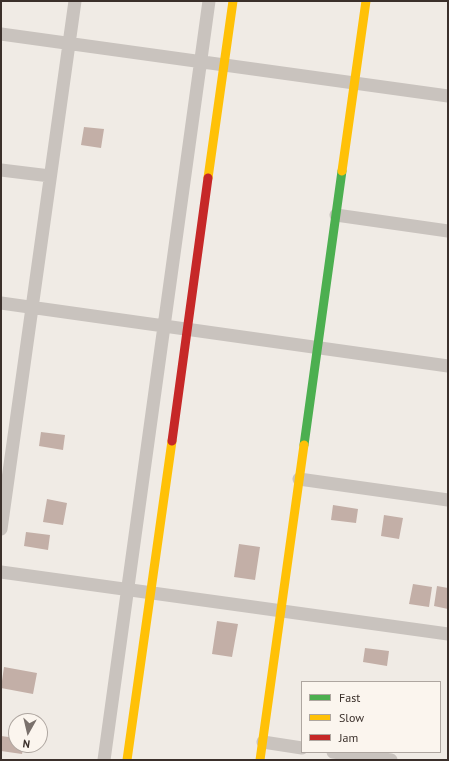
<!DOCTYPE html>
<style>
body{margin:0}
#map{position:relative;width:449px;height:761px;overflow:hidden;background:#f0ebe5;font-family:"PT Sans",sans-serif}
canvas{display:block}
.frame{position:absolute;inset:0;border:2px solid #3b302b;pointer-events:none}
.legend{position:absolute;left:301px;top:681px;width:140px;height:72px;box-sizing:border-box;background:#fbf5ee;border:1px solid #aea6a0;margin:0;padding:5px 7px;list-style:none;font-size:12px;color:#3b302b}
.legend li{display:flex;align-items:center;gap:8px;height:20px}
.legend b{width:20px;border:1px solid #aea6a0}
.north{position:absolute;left:8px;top:713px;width:40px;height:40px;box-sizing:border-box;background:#fbf5ee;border:1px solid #aea6a0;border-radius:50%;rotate:188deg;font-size:11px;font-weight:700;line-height:16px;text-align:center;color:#3b302b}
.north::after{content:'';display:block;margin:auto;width:14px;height:18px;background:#7a716c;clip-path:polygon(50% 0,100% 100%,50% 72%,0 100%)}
</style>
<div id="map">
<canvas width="449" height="761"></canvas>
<div class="frame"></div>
<ul class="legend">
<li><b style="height:5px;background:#4caf50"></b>Fast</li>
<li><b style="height:5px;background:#ffc107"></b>Slow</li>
<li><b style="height:5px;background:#c62828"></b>Jam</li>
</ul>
<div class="north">N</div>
</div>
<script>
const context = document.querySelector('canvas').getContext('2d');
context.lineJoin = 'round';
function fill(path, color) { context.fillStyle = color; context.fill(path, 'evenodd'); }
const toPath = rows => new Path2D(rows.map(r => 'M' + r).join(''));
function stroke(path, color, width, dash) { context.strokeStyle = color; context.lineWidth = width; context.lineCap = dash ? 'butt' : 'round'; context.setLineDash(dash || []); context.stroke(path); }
const building = toPath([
 [84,127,104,129,101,148,81,145],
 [41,432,65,435,63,450,39,446],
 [47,499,67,503,63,525,43,522],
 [333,505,358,509,356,523,331,520],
 [384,515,403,518,399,539,381,536],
 [26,532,50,535,48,550,24,546],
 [239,544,260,547,255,580,234,577],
 [413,584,432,587,429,607,409,604],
 [437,586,448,588,448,609,434,606],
 [217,621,238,624,232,657,212,654],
 [365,648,389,651,387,666,363,662],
 [4,667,37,673,33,694,1,688],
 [1,736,16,738,16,745,24,745,22,754,1,751]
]);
const street = toPath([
 [1,34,448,96],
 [1,170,50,176],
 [336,215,448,231],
 [1,303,448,366],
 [299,479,448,500],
 [1,529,75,1],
 [1,572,448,634],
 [263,742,302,748],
 [333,752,391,760],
 [104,760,209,1]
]);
const fast = toPath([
 [304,445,342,171]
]);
const slow = toPath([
 [342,171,366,1],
 [208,178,233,1],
 [127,760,172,441],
 [260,760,304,445]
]);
const jam = toPath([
 [172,441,208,178]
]);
fill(building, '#c3afa7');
stroke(street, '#c9c3be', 13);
stroke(fast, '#4caf50', 9);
stroke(slow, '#ffc107', 9);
stroke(jam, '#c62828', 9);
</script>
